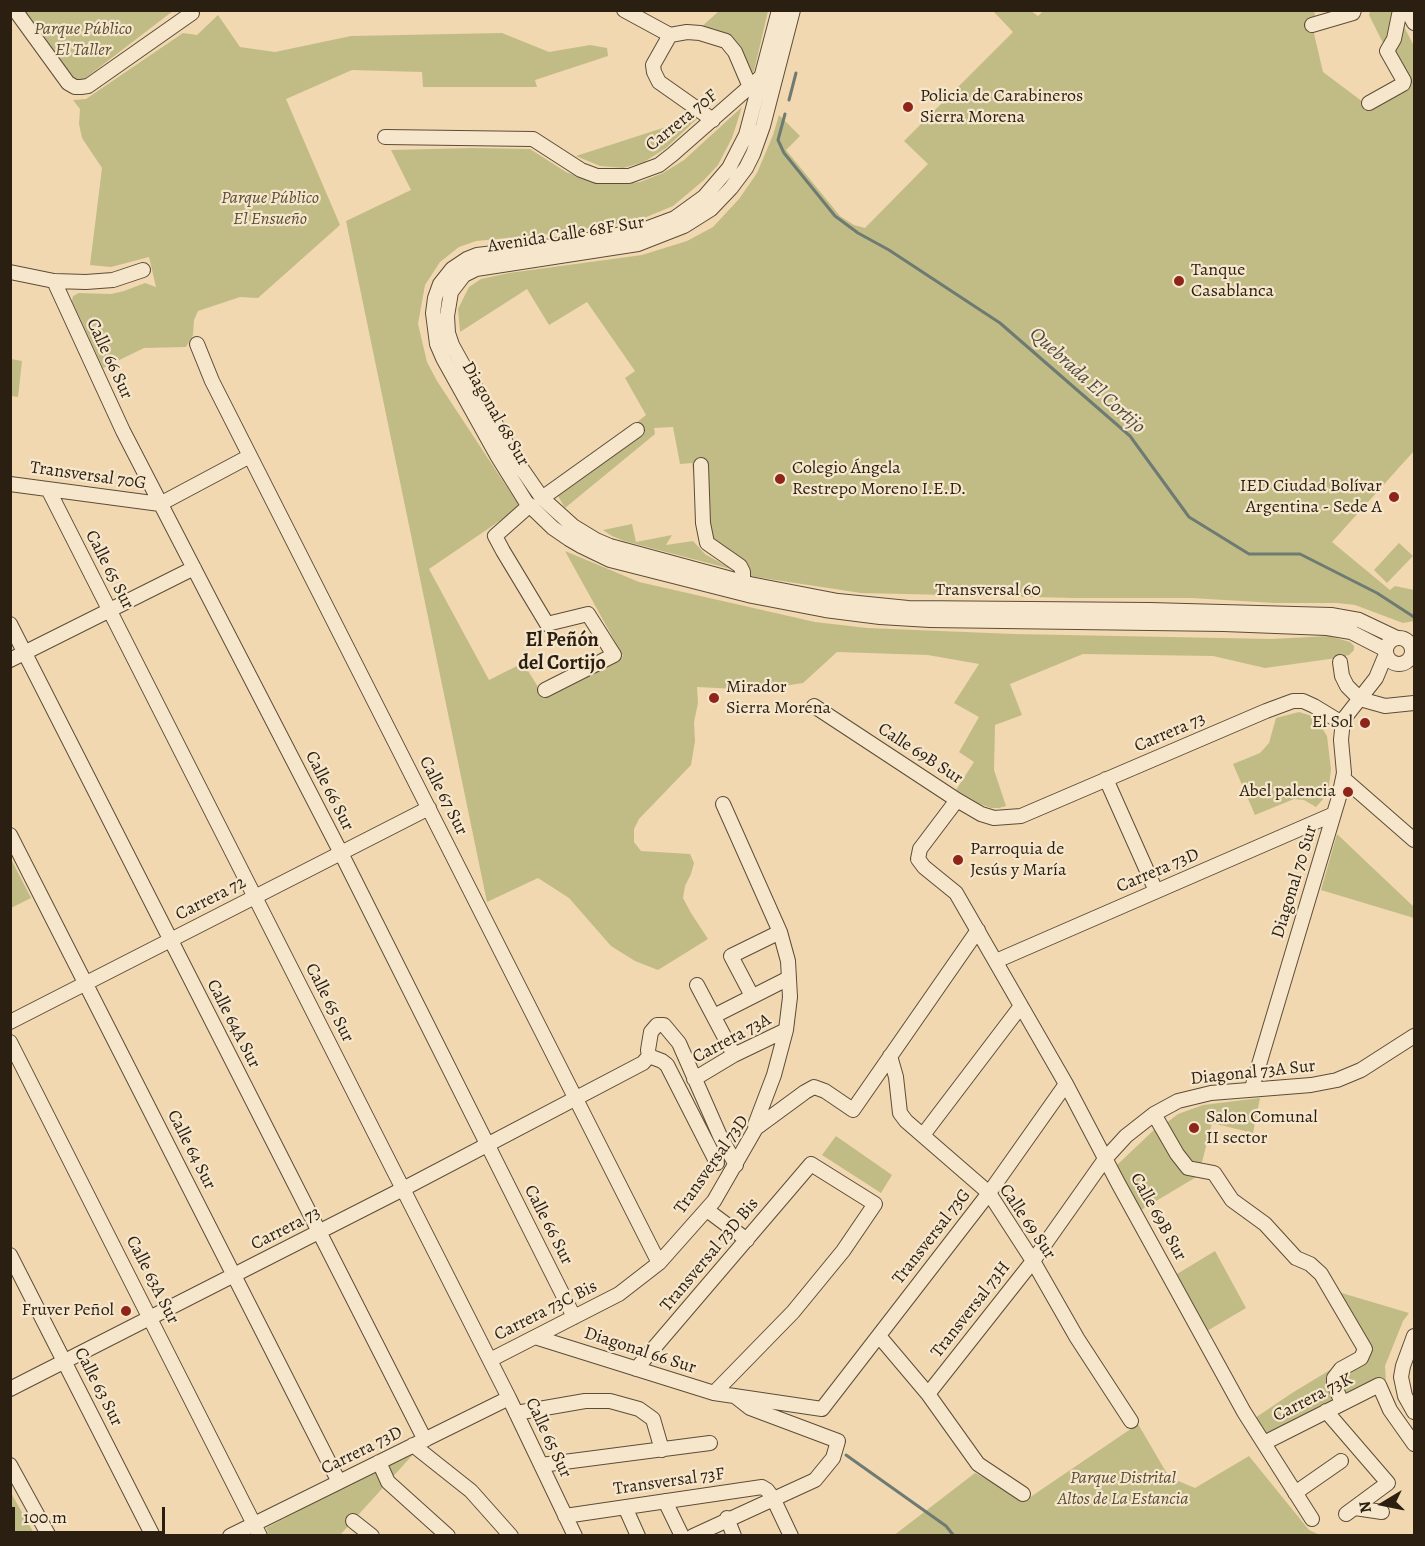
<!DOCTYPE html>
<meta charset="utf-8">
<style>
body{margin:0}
#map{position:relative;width:1425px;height:1546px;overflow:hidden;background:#f1d8b0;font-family:Alegreya,serif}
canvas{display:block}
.frame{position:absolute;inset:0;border:12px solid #2a1f11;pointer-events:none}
.north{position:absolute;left:1353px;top:1474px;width:60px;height:60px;-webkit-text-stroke:4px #f6e6cc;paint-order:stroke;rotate:260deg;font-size:16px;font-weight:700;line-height:24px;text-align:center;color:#2a1f11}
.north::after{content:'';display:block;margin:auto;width:21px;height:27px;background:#2a1f11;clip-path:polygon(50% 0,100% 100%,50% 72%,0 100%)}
.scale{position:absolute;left:12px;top:1507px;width:153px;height:27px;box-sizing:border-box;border:3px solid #2a1f11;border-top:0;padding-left:8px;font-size:18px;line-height:21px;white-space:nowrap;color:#2a1f11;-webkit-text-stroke:4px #f6e6cc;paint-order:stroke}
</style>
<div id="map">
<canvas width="1425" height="1546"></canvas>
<div class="frame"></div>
<div class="north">N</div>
<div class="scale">100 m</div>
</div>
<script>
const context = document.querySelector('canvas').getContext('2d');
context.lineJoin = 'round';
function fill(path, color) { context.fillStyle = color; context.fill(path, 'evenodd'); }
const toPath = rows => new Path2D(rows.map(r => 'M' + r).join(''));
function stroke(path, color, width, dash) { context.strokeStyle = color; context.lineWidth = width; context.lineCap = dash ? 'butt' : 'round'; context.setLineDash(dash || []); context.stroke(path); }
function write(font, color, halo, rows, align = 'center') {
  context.font = font + ' Alegreya,serif'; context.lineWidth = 4.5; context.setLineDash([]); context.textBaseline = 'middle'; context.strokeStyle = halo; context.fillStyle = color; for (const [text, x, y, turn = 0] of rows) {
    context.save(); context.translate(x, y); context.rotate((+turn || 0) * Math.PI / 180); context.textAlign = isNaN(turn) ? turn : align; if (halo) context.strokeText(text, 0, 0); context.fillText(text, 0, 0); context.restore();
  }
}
const green = toPath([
 [1044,10,1314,11,1317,23,1312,25,1323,72,1371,108,1405,87,1369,15,1370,11,1396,11,1414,46,1414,451,1332,542,1390,590,1395,586,1414,590,1414,621,1403,623,1355,605,1337,603,1275,603,1191,598,1075,598,861,593,749,576,747,562,737,555,720,548,699,520,692,463,680,464,673,427,654,428,655,434,565,508,554,489,646,415,625,378,635,371,587,302,549,325,527,289,460,332,458,309,469,287,481,279,509,273,642,255,687,241,713,227,739,199,757,173,773,135,779,115,800,136,786,150,840,216,854,225,865,228,928,164,904,141,1013,32,993,11,1031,11,1038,16],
 [22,11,173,11,84,79,76,81,70,77],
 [719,11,768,11,754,71,750,74,741,56,698,30],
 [218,15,240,47,275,52,351,36,502,33,549,52,590,45,607,48,608,56,535,80,537,87,423,87,422,72,352,70,286,99,340,225,258,298,240,297,198,311,194,320,193,335,186,347,144,348,103,368,72,301,73,296,79,293,111,294,124,291,145,283,156,287,149,257,111,267,90,265,102,168,82,138,79,124,80,109,73,100,86,99,183,33,197,35],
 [742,107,732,138,718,165,704,180,673,206,644,218,624,223,550,234,476,241,459,247,440,262,425,285,418,324,427,362,437,381,520,507,429,569,489,680,523,663,545,698,623,656,565,551,639,582,815,622,867,628,1014,634,1272,639,1329,636,1350,642,1354,646,1354,650,1349,655,1337,658,1265,668,1213,656,1083,654,1010,684,1022,715,995,725,994,770,1006,806,999,808,991,808,980,804,956,790,974,762,959,752,979,717,954,703,979,664,928,655,837,652,803,683,757,690,697,687,698,703,694,722,695,741,691,765,639,819,634,829,634,842,641,851,690,854,694,863,691,874,685,886,683,898,691,913,708,939,658,970,635,961,611,946,569,898,538,878,487,902,346,221,411,190,391,150,472,148,530,149,566,172,591,181,621,184,640,182,663,173,684,160],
 [700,116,666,148,644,162,623,168,600,166,576,156],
 [11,359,22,361,18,397,11,396],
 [632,524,636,542,672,535,666,545,693,541,705,554,731,569,624,541,612,536,603,530],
 [1399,543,1413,556,1387,583,1374,570],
 [1299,712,1312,716,1319,723,1327,736,1331,769,1329,786,1325,797,1316,807,1304,800,1294,799,1255,815,1233,764,1260,753,1269,743,1276,718],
 [1337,834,1414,907,1414,918,1321,890],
 [10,857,31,898,11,908,10,908],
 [1260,1098,1253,1133,1212,1123,1201,1166,1190,1164,1165,1124,1178,1114,1203,1105],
 [1156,1128,1183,1173,1198,1176,1141,1210,1117,1165],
 [836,1136,892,1175,881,1193,822,1155],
 [1215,1251,1246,1308,1207,1331,1177,1274],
 [1335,1291,1409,1313,1403,1321,1385,1366,1386,1382,1270,1440,1255,1418,1292,1393,1368,1347],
 [1138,1424,1169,1477,1195,1488,1249,1456,1309,1530,1320,1535,893,1536,975,1473,1026,1500],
 [418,1449,340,1535,269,1535,266,1528],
 [10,1493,11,1493,35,1535,11,1535]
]);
const stream = toPath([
 [789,100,796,73],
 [785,114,778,140,784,153,835,216,858,233,889,250,1000,323,1130,436,1189,517,1249,554,1300,554,1377,593,1414,617],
 [846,1455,946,1526,954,1536]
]);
const minor = toPath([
 [15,10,68,83,75,87,81,87,88,86,192,13],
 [624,10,670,35],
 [779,10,746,135,729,168,704,197,675,218,640,231,554,246,477,255,467,259,452,269,440,284,435,298,433,313,437,344,443,358,498,457,526,502,553,528,569,539,581,546,610,560,752,596,825,610,880,617,930,620,1224,624,1327,628,1351,632,1386,650],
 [793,10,763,126,753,154,746,168,731,188,711,209,684,226,638,244,476,269,464,275,451,292,447,316,448,333,452,345,515,459,542,498,573,526,596,540,610,546,750,584,838,601,908,608,1150,610,1331,615,1359,620,1397,638],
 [1407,10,1414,23],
 [1312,25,1353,13,1354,10],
 [670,35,653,65,654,72,659,82,713,120],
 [670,35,687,32,700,33,726,41,735,52,750,87],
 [1369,103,1403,84,1404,81,1387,51,1394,39,1400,10],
 [385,137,533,139,581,170,597,176,629,176,659,165,673,154,763,75],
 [10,272,54,281,86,282,113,280,143,270],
 [54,281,123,431,341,853,574,1317],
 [197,344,212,381,659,1263],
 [701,465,703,523,707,543,740,566,743,572,743,582],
 [10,484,160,504,250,456],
 [48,489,509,1398,575,1536],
 [542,498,637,430],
 [530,505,495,536,503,551,547,624,588,614,614,655,545,690],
 [10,624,425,1440],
 '1386 651a13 13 0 1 1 26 0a13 13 0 1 1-26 0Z',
 [10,660,194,568],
 [1340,662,1342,676,1347,686,1360,699,1385,706,1414,703],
 [814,706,957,800,981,814,994,818,1021,816,1266,711,1293,701,1303,701,1314,706,1342,723],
 [1343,778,1414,840],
 [1106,779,1156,891],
 [957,800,920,849,918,859,924,867,956,893,1066,1084,1118,1183,1244,1412,1312,1519],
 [723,804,780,932,788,961,790,997,786,1030,774,1075,755,1125,756,1128],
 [10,835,339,1482],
 [996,961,1334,814],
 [697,985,734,1055],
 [752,996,731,956,780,932],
 [714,1016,789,978],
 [10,1022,429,808],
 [10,1042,260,1536],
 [649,1056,662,1061,667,1065,717,1163],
 [890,1056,896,1077,900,1113,906,1121,989,1193,1033,1261,1077,1338,1131,1421],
 [694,1079,734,1055,786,1030],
 [1252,1088,1339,797,1344,773,1341,740,1343,720,1376,678,1386,654],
 [1154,1114,1177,1154,1188,1168,1214,1173,1232,1200,1265,1224,1296,1258,1310,1264,1321,1274,1365,1349,1361,1358,1341,1369,1334,1378,1334,1384,1342,1403],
 [923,1135,1021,1006],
 [707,1210,747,1240],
 [10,1255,153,1536],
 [879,1336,928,1394,978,1464,1023,1494],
 [1414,1336,1403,1366,1401,1377,1405,1396,1414,1412],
 [535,1337,714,1393,822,1409,989,1193,1066,1084],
 [490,1360,619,1294,659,1263,714,1201,756,1128,805,1092,814,1087,825,1091,853,1110,978,930],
 [636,1369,811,1164,875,1204,843,1251,793,1312,714,1393],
 [10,1389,403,1189,643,1063,649,1056,648,1050,651,1032,657,1025,664,1025,679,1043,720,1136,736,1165],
 [928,1394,1033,1261,1105,1159,1126,1136,1154,1114,1178,1101,1211,1093,1311,1085,1337,1080,1361,1070,1414,1036],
 [1326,1411,1388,1483,1346,1514],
 [516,1413,585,1401,610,1401,639,1409,653,1419,662,1450],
 [1264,1443,1379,1385,1390,1410,1414,1444],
 [413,1445,471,1491,511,1536],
 [379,1462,388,1482,448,1536],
 [10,1465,49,1536],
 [541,1465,710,1443],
 [1295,1493,1341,1461],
 [665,1501,682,1536],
 [625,1507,638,1536],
 [1355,1508,1382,1512],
 [565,1516,762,1487,767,1490,773,1498,791,1536],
 [727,1518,734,1536],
 [353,1521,372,1536],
 [230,1536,509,1398],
 [693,1536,815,1480,833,1458,838,1441,750,1408,736,1397]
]);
const markers = [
 [908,107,6,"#8f2418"],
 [1179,281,6,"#8f2418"],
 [780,479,6,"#8f2418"],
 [1394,497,6,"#8f2418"],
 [714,698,6,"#8f2418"],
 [1365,723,6,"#8f2418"],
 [1348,792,6,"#8f2418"],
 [958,860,6,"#8f2418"],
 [1194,1128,6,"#8f2418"],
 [126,1311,6,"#8f2418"]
];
const parkNames = [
 ["Parque Público",83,30],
 ["El Taller",83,51],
 ["Parque Público",270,199],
 ["El Ensueño",270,220],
 ["Parque Distrital",1123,1479],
 ["Altos de La Estancia",1123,1500]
];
const poiNames = [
 ["Policia de Carabineros",920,97],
 ["Sierra Morena",920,118],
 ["Tanque",1191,271],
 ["Casablanca",1191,292],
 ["Colegio Ángela",792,469],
 ["Restrepo Moreno I.E.D.",792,490],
 ["IED Ciudad Bolívar",1382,487,"right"],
 ["Argentina - Sede A",1382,508,"right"],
 ["Mirador",726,688],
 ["Sierra Morena",726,709],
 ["El Sol",1353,723,"right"],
 ["Abel palencia",1336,792,"right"],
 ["Parroquia de",970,850],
 ["Jesús y María",970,871],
 ["Salon Comunal",1206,1118],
 ["II sector",1206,1139],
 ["Fruver Peñol",114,1311,"right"]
];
const streetNames = [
 ["Carrera 70F",682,121,-39],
 ["Avenida Calle 68F Sur",566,235,-9],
 ["Calle 66 Sur",109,359,65],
 ["Diagonal 68 Sur",495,414,60],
 ["Transversal 70G",88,476,8],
 ["Calle 65 Sur",109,570,63],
 ["Transversal 60",988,591],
 ["Carrera 73",1170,733,-23],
 ["Calle 69B Sur",920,754,33],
 ["Calle 66 Sur",329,791,63],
 ["Calle 67 Sur",443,796,63],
 ["Carrera 73D",1158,871,-23],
 ["Diagonal 70 Sur",1295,882,-73],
 ["Carrera 72",211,899,-27],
 ["Calle 65 Sur",329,1003,63],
 ["Calle 64A Sur",233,1024,63],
 ["Carrera 73A",732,1039,-28],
 ["Diagonal 73A Sur",1253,1073,-6],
 ["Calle 64 Sur",191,1150,63],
 ["Transversal 73D",712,1165,-55],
 ["Calle 69B Sur",1158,1217,61],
 ["Calle 69 Sur",1027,1222,56],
 ["Calle 66 Sur",548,1225,63],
 ["Carrera 73",286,1229,-27],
 ["Transversal 73G",932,1237,-52],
 ["Transversal 73D Bis",710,1255,-50],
 ["Calle 63A Sur",152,1280,63],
 ["Transversal 73H",971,1310,-52],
 ["Carrera 73C Bis",546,1311,-27],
 ["Diagonal 66 Sur",640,1351,18],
 ["Calle 63 Sur",98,1387,63],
 ["Carrera 73K",1313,1398,-27],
 ["Calle 65 Sur",548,1438,65],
 ["Carrera 73D",362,1451,-26],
 ["Transversal 73F",669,1482,-8]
];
const waterNames = [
 ["Quebrada El Cortijo",1087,381,42]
];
const neighbourhoodNames = [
 ["El Peñón",562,641],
 ["del Cortijo",562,664]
];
fill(green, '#c1bc86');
stroke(stream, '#6e7b72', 3);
stroke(minor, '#5c4d39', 16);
stroke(minor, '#f6e6cc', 14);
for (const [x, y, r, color] of markers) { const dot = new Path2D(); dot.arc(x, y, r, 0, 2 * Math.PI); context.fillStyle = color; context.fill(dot); stroke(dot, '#f6e6cc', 2); }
write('italic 18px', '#574e34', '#f6e6cc', parkNames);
write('18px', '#2a1f11', '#f6e6cc', poiNames, 'left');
write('18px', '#2a1f11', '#f6e6cc', streetNames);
write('italic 20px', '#4c4d41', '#f6e6cc', waterNames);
write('bold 20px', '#2a1f11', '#f6e6cc', neighbourhoodNames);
</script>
